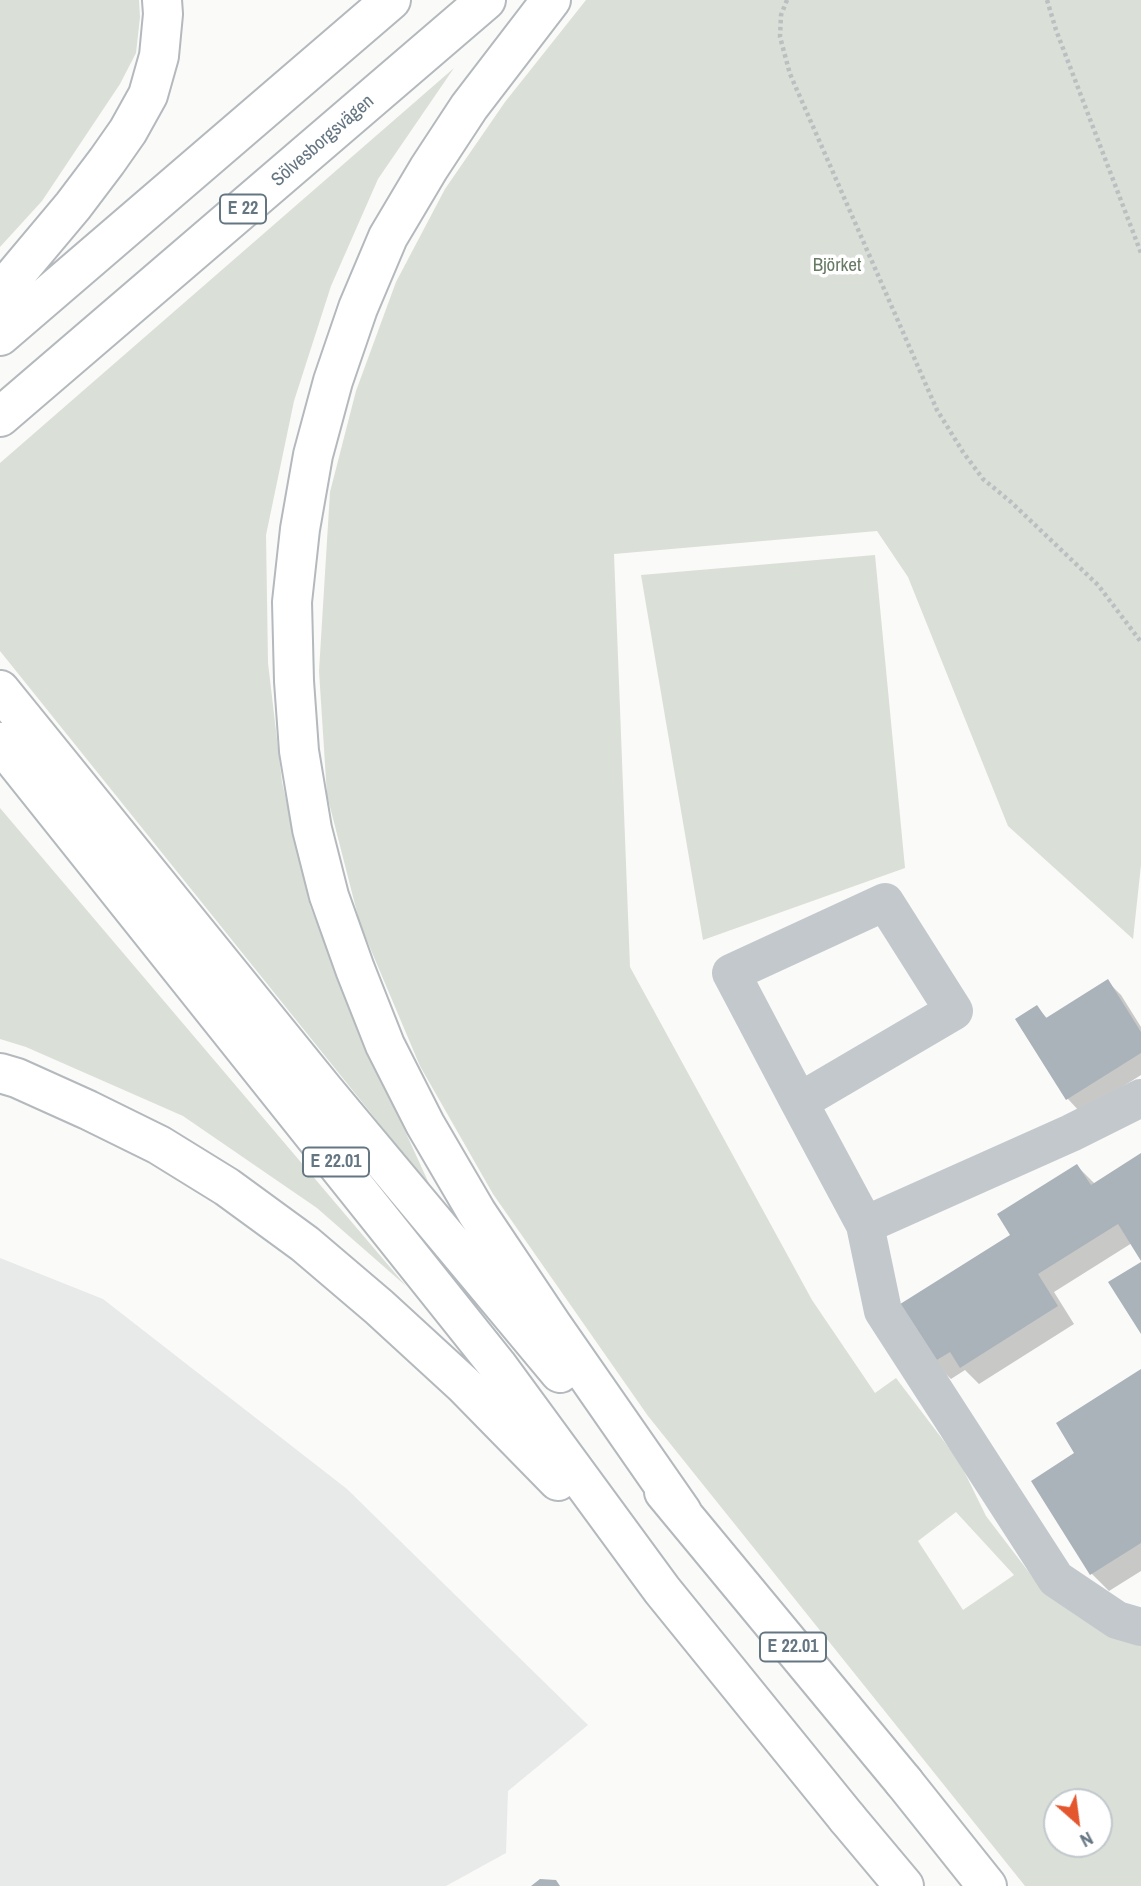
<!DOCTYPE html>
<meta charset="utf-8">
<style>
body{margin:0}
#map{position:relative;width:1141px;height:1886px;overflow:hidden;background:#fafaf8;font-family:"Archivo Narrow",sans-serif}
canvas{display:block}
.north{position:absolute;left:1043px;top:1788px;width:70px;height:70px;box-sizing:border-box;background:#fff;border:2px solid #c1c8cd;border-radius:50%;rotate:152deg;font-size:19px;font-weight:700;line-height:28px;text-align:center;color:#657683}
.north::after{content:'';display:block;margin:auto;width:24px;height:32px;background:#e4572e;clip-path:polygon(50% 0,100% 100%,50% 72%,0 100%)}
</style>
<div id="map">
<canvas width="1141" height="1886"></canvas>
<div class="north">N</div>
</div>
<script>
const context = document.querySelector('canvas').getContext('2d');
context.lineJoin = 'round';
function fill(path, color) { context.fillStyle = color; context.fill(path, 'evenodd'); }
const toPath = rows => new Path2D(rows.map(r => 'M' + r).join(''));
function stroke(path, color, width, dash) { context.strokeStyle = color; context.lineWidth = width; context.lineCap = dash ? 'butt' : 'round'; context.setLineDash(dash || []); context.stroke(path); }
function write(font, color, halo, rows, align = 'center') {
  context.font = font + ' "Archivo Narrow",sans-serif'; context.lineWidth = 7; context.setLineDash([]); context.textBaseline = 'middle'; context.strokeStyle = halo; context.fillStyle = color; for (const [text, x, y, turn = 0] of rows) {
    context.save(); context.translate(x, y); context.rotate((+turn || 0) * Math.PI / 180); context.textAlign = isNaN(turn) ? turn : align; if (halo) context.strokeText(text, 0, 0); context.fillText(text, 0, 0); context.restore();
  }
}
const built = toPath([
 [0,1258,103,1299,347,1489,588,1725,508,1791,506,1853,446,1886,0,1886]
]);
const green = toPath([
 [0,0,139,0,140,17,136,53,120,84,42,201,0,247],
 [586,0,1141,0,1141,865,1133,939,1008,826,908,577,877,531,614,554,630,967,812,1300,875,1393,896,1378,959,1461,986,1516,1041,1588,1141,1641,1141,1886,1025,1886,648,1416,493,1194,420,1066,360,924,327,795,319,671,330,492,356,391,396,282,445,189,505,102],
 [956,1512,1014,1575,963,1610,918,1541],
 [1057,1802,1099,1802,1099,1844,1057,1844],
 [454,68,378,179,331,286,294,401,266,535,268,663,282,782,310,906,359,1030,431,1188,0,651,0,463],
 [875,555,905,868,703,940,641,575],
 [0,808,406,1286,317,1208,183,1116,26,1047,0,1039]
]);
const shadow = toPath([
 [1107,981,1121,995,1141,1027,1141,1075,1081,1113,1068,1099,1017,1020,1037,1008,1048,1019],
 [1141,1156,1141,1258,1132,1243,1054,1292,1074,1324,979,1384,965,1370,951,1379,933,1362,1013,1235,1077,1166,1095,1184],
 [1141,1371,1141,1571,1109,1591,1092,1574,1033,1481,1077,1454]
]);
const building = toPath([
 [1108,979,1141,1032,1141,1053,1066,1100,1015,1019,1037,1005,1046,1018],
 [1141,1153,1141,1261,1118,1224,1038,1274,1058,1306,960,1368,950,1352,932,1363,897,1306,1010,1235,997,1214,1077,1164,1091,1185],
 [1141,1262,1141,1334,1108,1282],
 [1141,1369,1141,1543,1090,1575,1031,1481,1074,1453,1056,1423],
 [540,1879,556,1880,560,1886,531,1886]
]);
const path = toPath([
 [787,0,781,15,780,37,790,74,937,410,963,452,983,479,1011,502,1098,585,1141,642],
 [1047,0,1056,30,1141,253]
]);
const minor = toPath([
 [1141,1098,1071,1133,865,1225,883,1311,1056,1579,1117,1620,1141,1627],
 [799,1102,954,1011,885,902,731,973,799,1102,865,1225]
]);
const major = toPath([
 [904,1782,987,1886],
 [847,1818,904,1886]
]);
const highway = toPath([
 [551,0,469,107,429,168,388,237,358,308,333,381,313,455,300,529,292,602,294,681,299,751,312,829,329,896,355,969,385,1045,425,1124,477,1213,552,1325,682,1512],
 [0,293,73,206,107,161,128,131,148,95,159,56,163,14,162,0],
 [0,336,391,0],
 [0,417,486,0],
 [0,690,324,1090,560,1373],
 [0,742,497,1365,662,1590,847,1818],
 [0,1073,17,1078,88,1110,159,1145,227,1187,305,1244,379,1307,464,1385,558,1481],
 [664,1492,904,1782]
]);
const shields = [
 [243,209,46],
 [336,1162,66],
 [793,1647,66]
];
const shieldNames = [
 ["E 22",243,209],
 ["E 22.01",336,1162],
 ["E 22.01",793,1647]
];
const streetNames = [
 ["Sölvesborgsvägen",323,141,-41]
];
const parkNames = [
 ["Björket",837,266]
];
fill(built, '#e8e9e9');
fill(green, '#dadfd7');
fill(shadow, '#0003');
fill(building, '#aab3b9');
stroke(major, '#b5babe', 42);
stroke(highway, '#b4b9bd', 42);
stroke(path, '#bbbfc2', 4.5, [3.5, 3.5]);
stroke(minor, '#c3c8cc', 38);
stroke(major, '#fff', 38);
stroke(highway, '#fff', 38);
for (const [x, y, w] of shields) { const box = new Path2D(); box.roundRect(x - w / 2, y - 14.5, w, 29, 5); context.fillStyle = '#fff'; context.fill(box); stroke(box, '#657683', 2); }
write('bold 18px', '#657683', null, shieldNames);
write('19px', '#657683', '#fff', streetNames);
write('19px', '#687a64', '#fff', parkNames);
</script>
